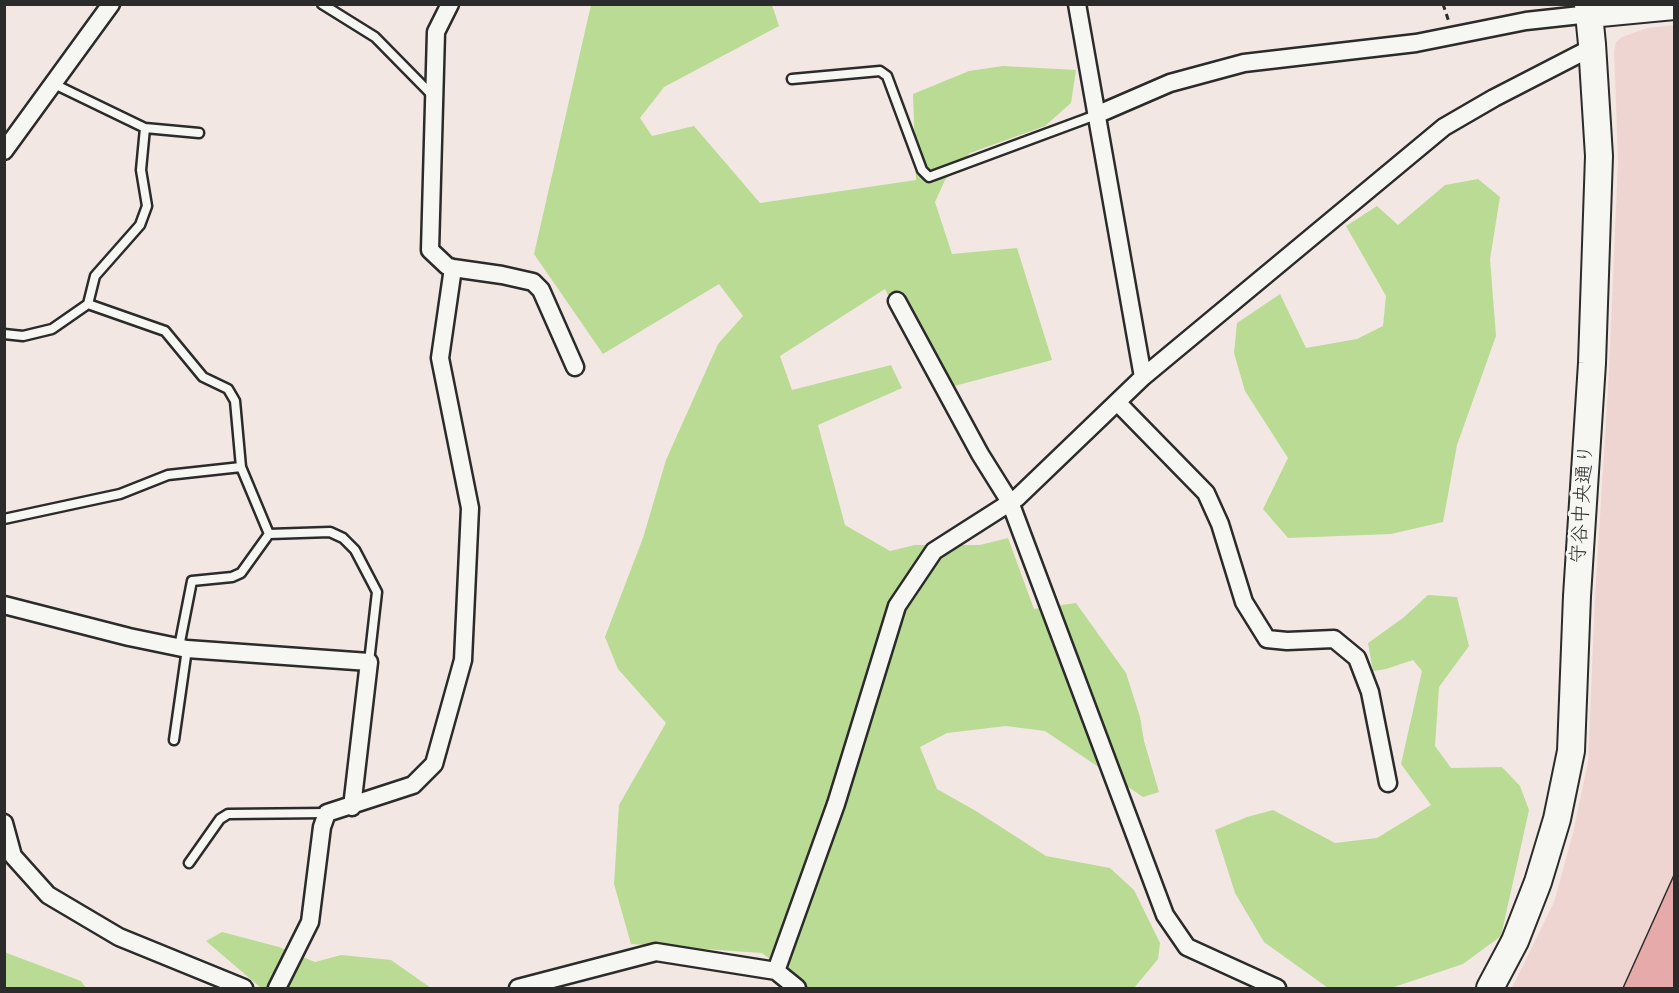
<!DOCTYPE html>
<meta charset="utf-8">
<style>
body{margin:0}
#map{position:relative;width:1679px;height:993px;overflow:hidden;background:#f3e7e3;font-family:Itim,sans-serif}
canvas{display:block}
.frame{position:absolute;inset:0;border:6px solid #2b2b2b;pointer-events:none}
</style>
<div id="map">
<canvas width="1679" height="993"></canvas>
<div class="frame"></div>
</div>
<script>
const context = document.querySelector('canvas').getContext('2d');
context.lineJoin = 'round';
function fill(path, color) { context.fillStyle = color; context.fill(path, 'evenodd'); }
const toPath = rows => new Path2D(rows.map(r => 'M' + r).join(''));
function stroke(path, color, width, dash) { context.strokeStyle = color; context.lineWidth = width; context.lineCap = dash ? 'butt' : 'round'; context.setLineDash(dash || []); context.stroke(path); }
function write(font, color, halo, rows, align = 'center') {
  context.font = font + ' Itim,"Klee One",sans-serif'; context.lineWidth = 6; context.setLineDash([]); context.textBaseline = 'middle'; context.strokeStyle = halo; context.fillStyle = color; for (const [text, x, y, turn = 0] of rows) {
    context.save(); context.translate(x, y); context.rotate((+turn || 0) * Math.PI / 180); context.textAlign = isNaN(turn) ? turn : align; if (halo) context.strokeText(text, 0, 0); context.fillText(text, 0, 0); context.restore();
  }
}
const built = toPath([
 [1674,25,1674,988,1512,988,1554,902,1573,833,1588,762,1595,597,1609,371,1618,161,1614,51,1616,42,1622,37,1647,28]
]);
const green = toPath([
 [591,5,772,5,779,26,664,87,640,118,652,136,694,126,760,203,916,180,913,94,969,71,1003,66,1076,70,1071,103,1045,126,970,153,945,180,935,202,952,254,1017,248,1052,360,943,389,926,376,885,289,780,356,792,390,891,365,902,388,818,425,845,525,890,551,915,545,980,545,1008,538,1034,609,1076,603,1126,673,1140,717,1144,741,1159,792,1143,797,1045,731,1006,726,947,733,920,747,937,789,976,811,1046,856,1110,868,1134,890,1160,943,1158,959,1134,988,807,988,762,953,631,944,614,884,619,805,666,723,618,669,605,637,643,538,666,460,718,344,743,316,719,284,603,354,534,254],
 [1478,179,1500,197,1490,259,1496,336,1457,445,1443,522,1391,534,1288,538,1263,509,1288,458,1245,391,1234,353,1237,323,1280,294,1306,348,1357,339,1383,326,1386,296,1346,226,1377,206,1398,225,1445,185],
 [1428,595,1457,597,1469,646,1439,687,1435,746,1451,768,1502,767,1520,786,1529,810,1501,936,1463,964,1391,988,1328,988,1264,942,1235,893,1215,830,1247,817,1273,810,1335,843,1377,838,1431,805,1401,764,1422,671,1413,660,1386,669,1373,671,1368,643,1403,618],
 [222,932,279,947,315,962,341,955,391,960,431,988,261,988,206,941],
 [4,952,81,981,86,988,5,988]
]);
const building = toPath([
 [1674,875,1674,988,1623,988,1674,875]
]);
const path = toPath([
 [1443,4,1449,22]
]);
const service = toPath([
 [322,4,375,37,434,97],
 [792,79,880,71,887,76,922,170,929,177,1096,115],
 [54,84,145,128,199,133],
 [88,304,165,331,203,377,228,389,235,401,241,467,269,534,330,532,343,538,355,550,377,592,369,662],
 [4,334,23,336,52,329,88,304,95,276,140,225,147,206,141,170,145,128],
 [4,519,120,494,168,475,241,467],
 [179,647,192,581,232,577,241,573,269,534],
 [174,740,187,649],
 [189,863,220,819,228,814,327,813]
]);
const minor = toPath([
 [450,4,436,32,430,250,447,266,453,268,502,275,533,282,541,290,575,367],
 [1077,4,1143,377],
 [1096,115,1170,83,1244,63,1416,43,1526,21,1590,14],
 [4,151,111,4],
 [897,301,980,454,1010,502,1165,915,1187,947,1277,988],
 [1117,402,1206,493,1220,524,1244,602,1267,639,1287,641,1334,639,1357,658,1370,692,1388,783],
 [4,605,129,637,187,649,369,662,352,807],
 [4,823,13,856,48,895,119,937,244,988],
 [776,971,836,804,897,606,934,551,1017,498,1143,377,1444,127,1494,98,1593,47],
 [277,988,310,922,322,827,327,813,413,785,434,764,463,660,470,508,440,358,453,268],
 [518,988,656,952,776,971,797,988]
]);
const primary = toPath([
 [1590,14,1674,6],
 [1490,988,1515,941,1538,882,1557,819,1571,751,1577,596,1592,363,1599,156,1592,44,1588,4]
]);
const streetNames = [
 ["守谷中央通り",1583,504,-86]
];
fill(built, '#efd5d2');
fill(green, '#b9db94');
fill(building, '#e5aaa9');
stroke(building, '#2b2b2b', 1.5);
stroke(service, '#2b2b2b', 13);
stroke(minor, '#2b2b2b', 21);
stroke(primary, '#2b2b2b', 30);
stroke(path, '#2b2b2b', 3, [6, 4.5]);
stroke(service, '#f6f6f2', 8);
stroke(minor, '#f6f6f2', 16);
stroke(primary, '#f6f6f2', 26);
write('20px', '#2b2b2b', '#f6f6f2', streetNames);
</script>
